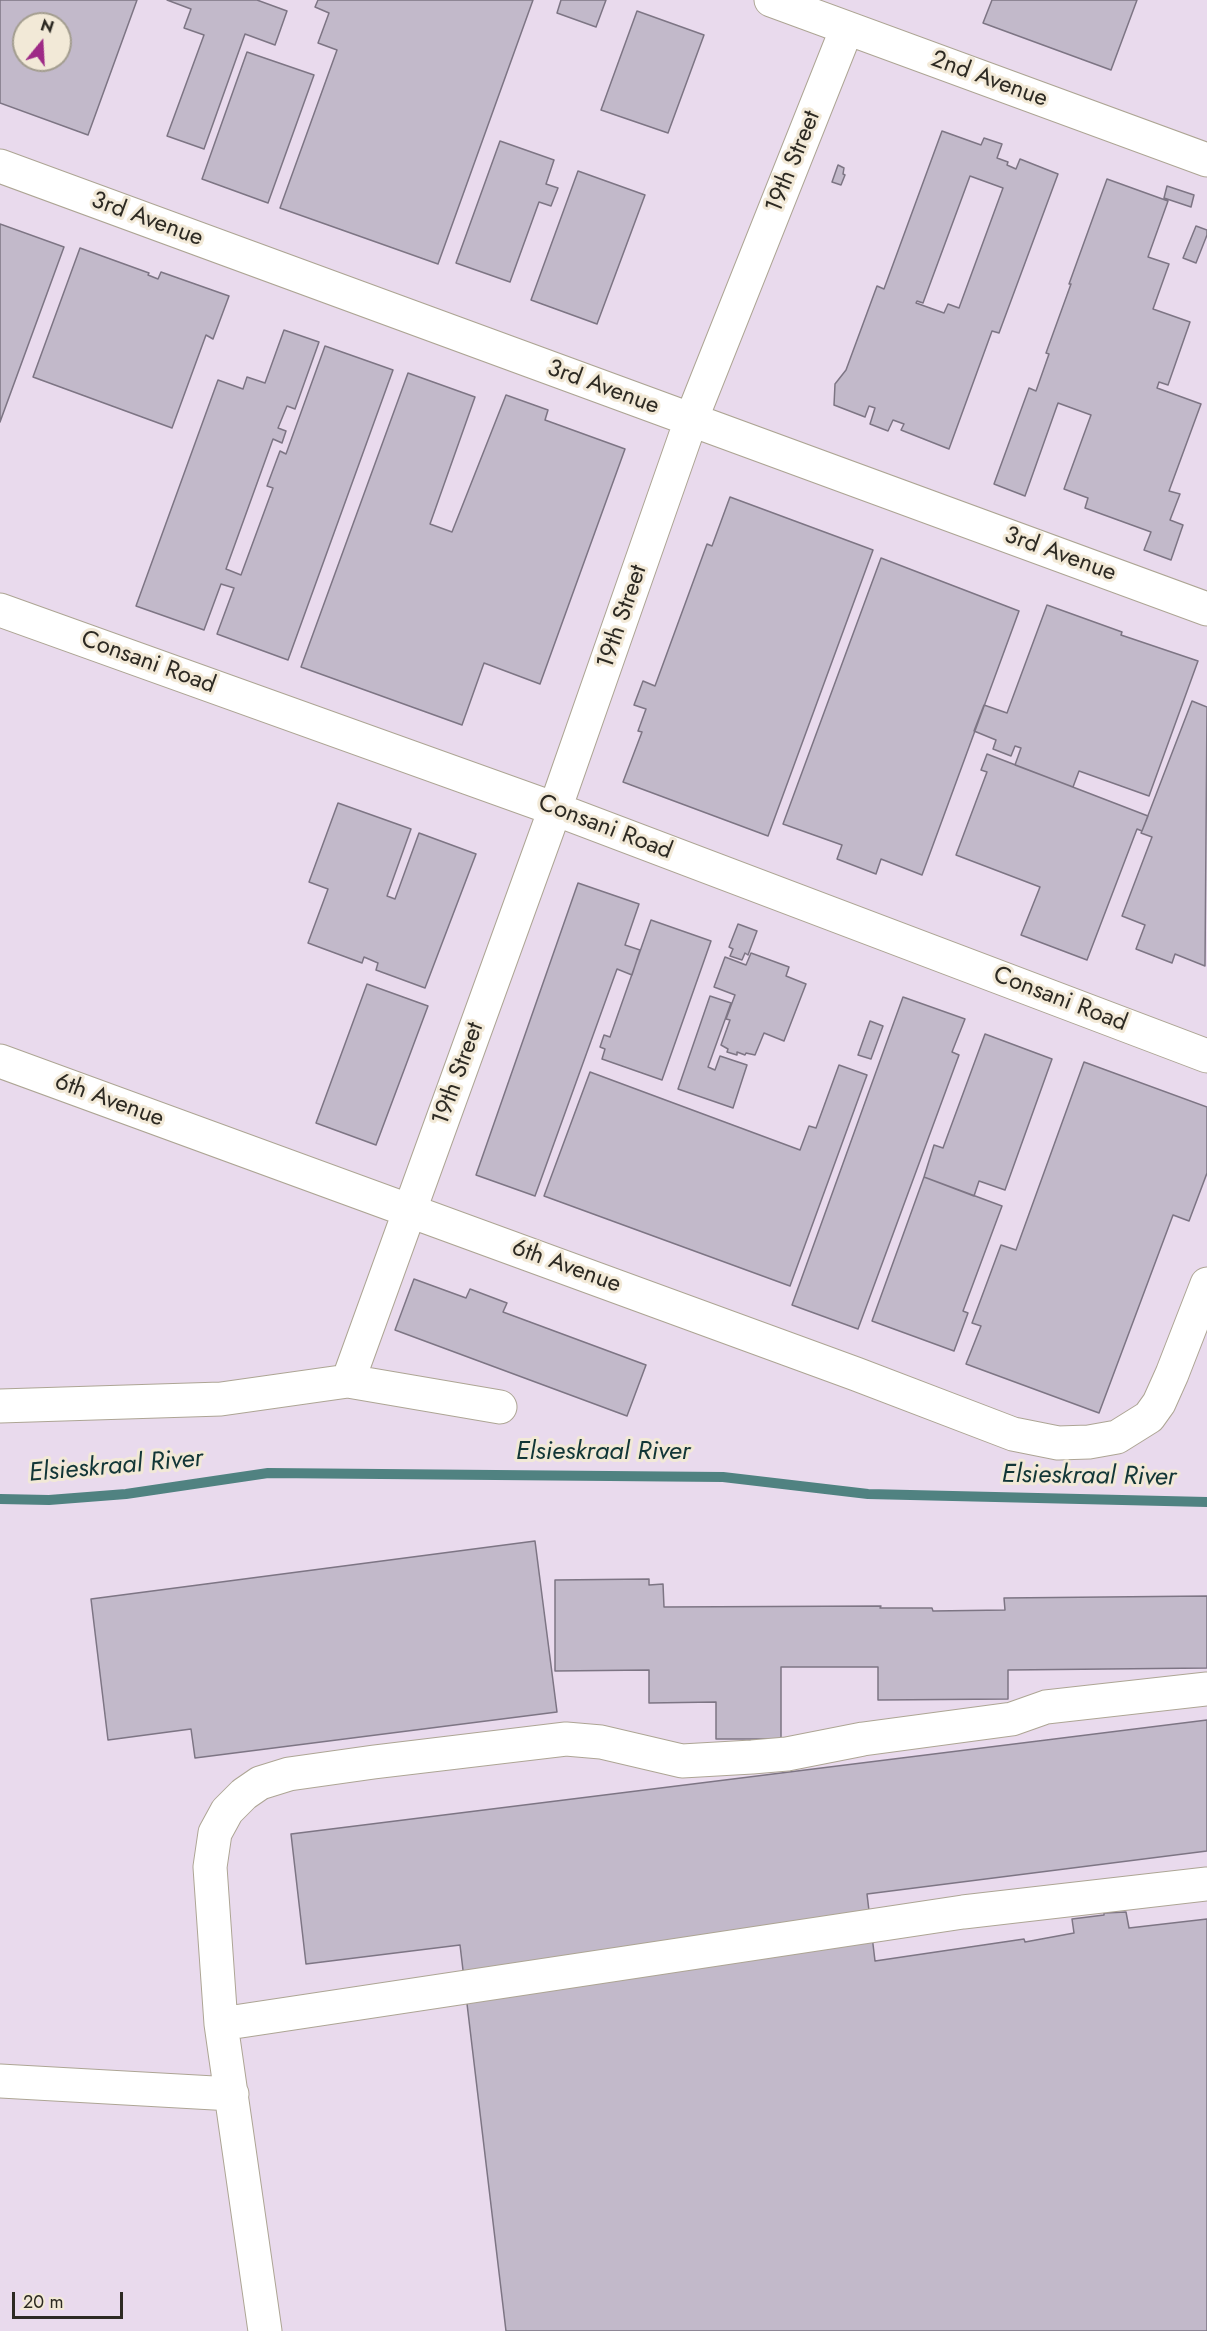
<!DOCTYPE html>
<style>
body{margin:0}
#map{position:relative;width:1207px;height:2331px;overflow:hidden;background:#f2e9d7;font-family:Jost,sans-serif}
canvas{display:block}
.north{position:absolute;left:12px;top:12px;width:60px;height:60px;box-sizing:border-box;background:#f2e9d7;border:2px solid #a39d8f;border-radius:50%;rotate:18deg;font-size:16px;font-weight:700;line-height:24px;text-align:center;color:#2d2a23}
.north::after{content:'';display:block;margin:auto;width:21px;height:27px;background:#9e2a86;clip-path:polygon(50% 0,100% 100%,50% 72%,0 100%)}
.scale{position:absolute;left:12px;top:2292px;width:111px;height:27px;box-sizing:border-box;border:3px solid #2d2a23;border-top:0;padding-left:8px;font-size:18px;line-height:21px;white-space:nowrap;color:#2d2a23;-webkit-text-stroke:4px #f2e9d7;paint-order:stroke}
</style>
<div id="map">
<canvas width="1207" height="2331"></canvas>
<div class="north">N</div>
<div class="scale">20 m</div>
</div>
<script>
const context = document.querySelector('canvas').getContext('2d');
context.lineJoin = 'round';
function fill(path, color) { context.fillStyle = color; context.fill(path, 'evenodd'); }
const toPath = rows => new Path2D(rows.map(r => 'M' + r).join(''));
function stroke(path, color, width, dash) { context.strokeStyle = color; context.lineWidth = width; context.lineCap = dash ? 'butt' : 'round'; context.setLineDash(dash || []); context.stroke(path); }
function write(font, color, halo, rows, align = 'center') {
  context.font = font + ' Jost,sans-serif'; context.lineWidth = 6; context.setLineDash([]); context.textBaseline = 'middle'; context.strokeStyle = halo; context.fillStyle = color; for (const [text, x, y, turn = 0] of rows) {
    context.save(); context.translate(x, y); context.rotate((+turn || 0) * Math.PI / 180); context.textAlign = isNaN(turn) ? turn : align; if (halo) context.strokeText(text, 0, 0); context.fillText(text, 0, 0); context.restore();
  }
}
const industrial = toPath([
 [0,0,1207,0,1207,2331,0,2331],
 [24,24,60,24,60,60,24,60]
]);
const stream = toPath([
 [0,1499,49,1500,126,1494,268,1473,723,1477,868,1494,1207,1502]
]);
const building = toPath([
 [0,0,137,0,88,135,0,103,0,0],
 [24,24,60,24,60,60,24,60,24,24],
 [167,0,257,0,287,11,275,45,245,34,204,149,167,136,204,35,184,28,191,9,167,0],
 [318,0,533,0,438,264,280,208,337,50,318,43,329,13,315,7,318,0],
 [561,0,606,0,596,27,557,13,561,0],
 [992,0,1137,0,1111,70,983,23,992,0],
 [637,11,704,35,668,133,601,110,637,11],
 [247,52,314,75,268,203,202,179,247,52],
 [942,131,981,145,984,138,1002,144,997,158,1008,162,1007,165,1016,169,1020,159,1058,174,999,333,992,331,949,449,901,430,904,424,893,420,888,431,870,424,875,408,869,406,865,417,834,405,835,384,846,370,877,286,884,289,942,131],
 [970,176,1003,188,959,308,948,304,944,313,916,303,917,301,923,303,970,176],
 [500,141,554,160,546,184,558,188,551,206,539,202,510,282,456,263,500,141],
 [838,165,844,168,843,174,845,175,841,185,832,182,838,165],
 [578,171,645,195,597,324,531,300,578,171],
 [1107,179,1168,201,1148,257,1169,264,1153,309,1190,322,1168,385,1159,382,1157,388,1201,404,1169,491,1180,494,1170,520,1183,525,1171,560,1144,550,1151,532,1085,508,1088,498,1064,489,1091,415,1058,403,1025,496,994,484,1029,388,1036,391,1049,354,1046,353,1071,284,1069,284,1107,179],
 [1167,186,1194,195,1191,207,1164,198,1167,186],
 [0,224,64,247,0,422,0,224],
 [1196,226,1207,230,1207,235,1196,263,1183,258,1196,226],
 [80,248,149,273,148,275,158,279,161,272,229,296,213,339,206,335,172,428,33,377,80,248],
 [284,330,319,342,295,409,287,406,278,428,286,431,282,443,273,439,226,569,241,575,273,488,267,486,280,451,286,454,325,346,393,370,288,660,217,634,234,588,221,584,204,630,136,606,218,380,243,389,247,377,265,383,284,330],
 [408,373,475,397,430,524,452,532,506,395,548,410,545,420,625,449,540,684,484,663,462,725,301,667,408,373],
 [730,497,873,550,768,836,623,782,642,732,638,731,646,709,634,705,643,681,655,686,707,544,712,546,730,497],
 [881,558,1019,611,922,875,881,859,876,874,837,859,842,845,783,824,881,558],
 [1047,605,1122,632,1121,635,1198,661,1149,796,1079,771,1073,787,1015,765,1021,748,1015,746,1011,756,993,749,996,740,974,731,984,705,1007,713,1047,605],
 [1192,701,1207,707,1205,966,1175,954,1172,963,1136,949,1145,925,1122,916,1152,837,1141,833,1142,831,1192,701],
 [987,754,1148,816,1142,831,1137,829,1087,960,1021,935,1040,887,956,855,987,772,981,770,987,754],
 [338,803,411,829,387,896,395,899,419,833,476,854,425,988,376,970,378,963,364,957,362,963,308,943,328,889,309,882,338,803],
 [578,883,639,904,625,945,640,950,632,975,617,969,535,1196,476,1175,578,883],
 [651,920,711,941,662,1080,602,1059,605,1049,600,1047,604,1035,610,1037,651,920],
 [738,924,757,931,748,955,745,953,742,960,730,956,733,949,729,947,738,924],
 [751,953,789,967,786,976,806,984,784,1041,764,1033,755,1055,746,1053,745,1055,737,1052,737,1055,727,1052,728,1049,721,1045,730,1020,726,1019,735,995,714,987,725,957,746,965,751,953],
 [367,984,428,1006,376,1145,316,1123,367,984],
 [710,996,731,1003,708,1067,715,1070,720,1056,747,1065,733,1108,678,1089,710,996],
 [903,997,965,1019,952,1052,959,1055,858,1329,792,1305,903,997],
 [870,1021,883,1026,871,1059,858,1055,870,1021],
 [985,1034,1052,1059,1005,1190,979,1181,974,1196,924,1177,934,1145,943,1148,985,1034],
 [1084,1062,1207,1107,1207,1173,1189,1221,1173,1215,1099,1413,966,1364,981,1326,972,1323,1001,1245,1016,1250,1084,1062],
 [839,1065,867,1075,790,1286,544,1196,590,1072,800,1150,809,1126,816,1128,839,1065],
 [924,1177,1002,1206,963,1311,968,1313,954,1351,872,1321,924,1177],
 [414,1279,466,1298,470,1289,507,1303,503,1312,646,1365,627,1416,395,1330,414,1279],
 [535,1541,557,1712,195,1758,191,1729,108,1740,91,1599,535,1541],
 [649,1579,649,1585,663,1584,664,1607,881,1606,880,1608,932,1608,933,1611,1005,1610,1004,1598,1207,1596,1207,1668,1008,1670,1008,1699,878,1700,878,1667,781,1667,781,1739,716,1739,716,1702,649,1703,649,1670,555,1671,555,1580,649,1579],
 [1207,1720,1207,1851,867,1894,875,1961,1024,1939,1025,1942,1074,1933,1072,1919,1104,1915,1104,1913,1126,1912,1129,1928,1207,1919,1207,2331,506,2331,460,1945,306,1964,291,1834,1207,1720]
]);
const minor = toPath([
 [771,0,1207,160],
 [0,166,1207,609],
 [0,610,555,809,1207,1056],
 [0,1061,856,1374,1013,1434,1058,1443,1089,1442,1117,1437,1149,1417,1159,1403,1172,1374,1207,1284],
 [348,1381,500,1407],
 [0,1406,221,1399,348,1381,555,809,691,420,847,28],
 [221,2024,963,1912,1207,1884],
 [0,2081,232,2094],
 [265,2331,221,2024,210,1867,215,1833,227,1811,244,1794,260,1783,289,1774,374,1762,566,1739,601,1742,682,1761,752,1757,787,1754,863,1739,1012,1719,1046,1707,1207,1689]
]);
const streetNames = [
 ["2nd Avenue",989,80,20],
 ["19th Street",794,162,-68],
 ["3rd Avenue",147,220,20],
 ["3rd Avenue",603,388,20],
 ["3rd Avenue",1060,555,20],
 ["19th Street",623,617,-71],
 ["Consani Road",148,663,20],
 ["Consani Road",605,828,21],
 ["Consani Road",1060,1000,21],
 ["19th Street",459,1074,-70],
 ["6th Avenue",109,1101,20],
 ["6th Avenue",566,1267,20]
];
const waterNames = [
 ["Elsieskraal River",603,1453],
 ["Elsieskraal River",116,1467,-5],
 ["Elsieskraal River",1089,1477,1]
];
fill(industrial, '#e9daed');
stroke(stream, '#508281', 10);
fill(building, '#c2b9ca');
stroke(building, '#7d7584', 1.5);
stroke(minor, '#ada594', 35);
stroke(minor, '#fff', 33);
write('24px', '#2d2a23', '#f2e9d7', streetNames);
write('italic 26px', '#123637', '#f2e9d7', waterNames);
</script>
